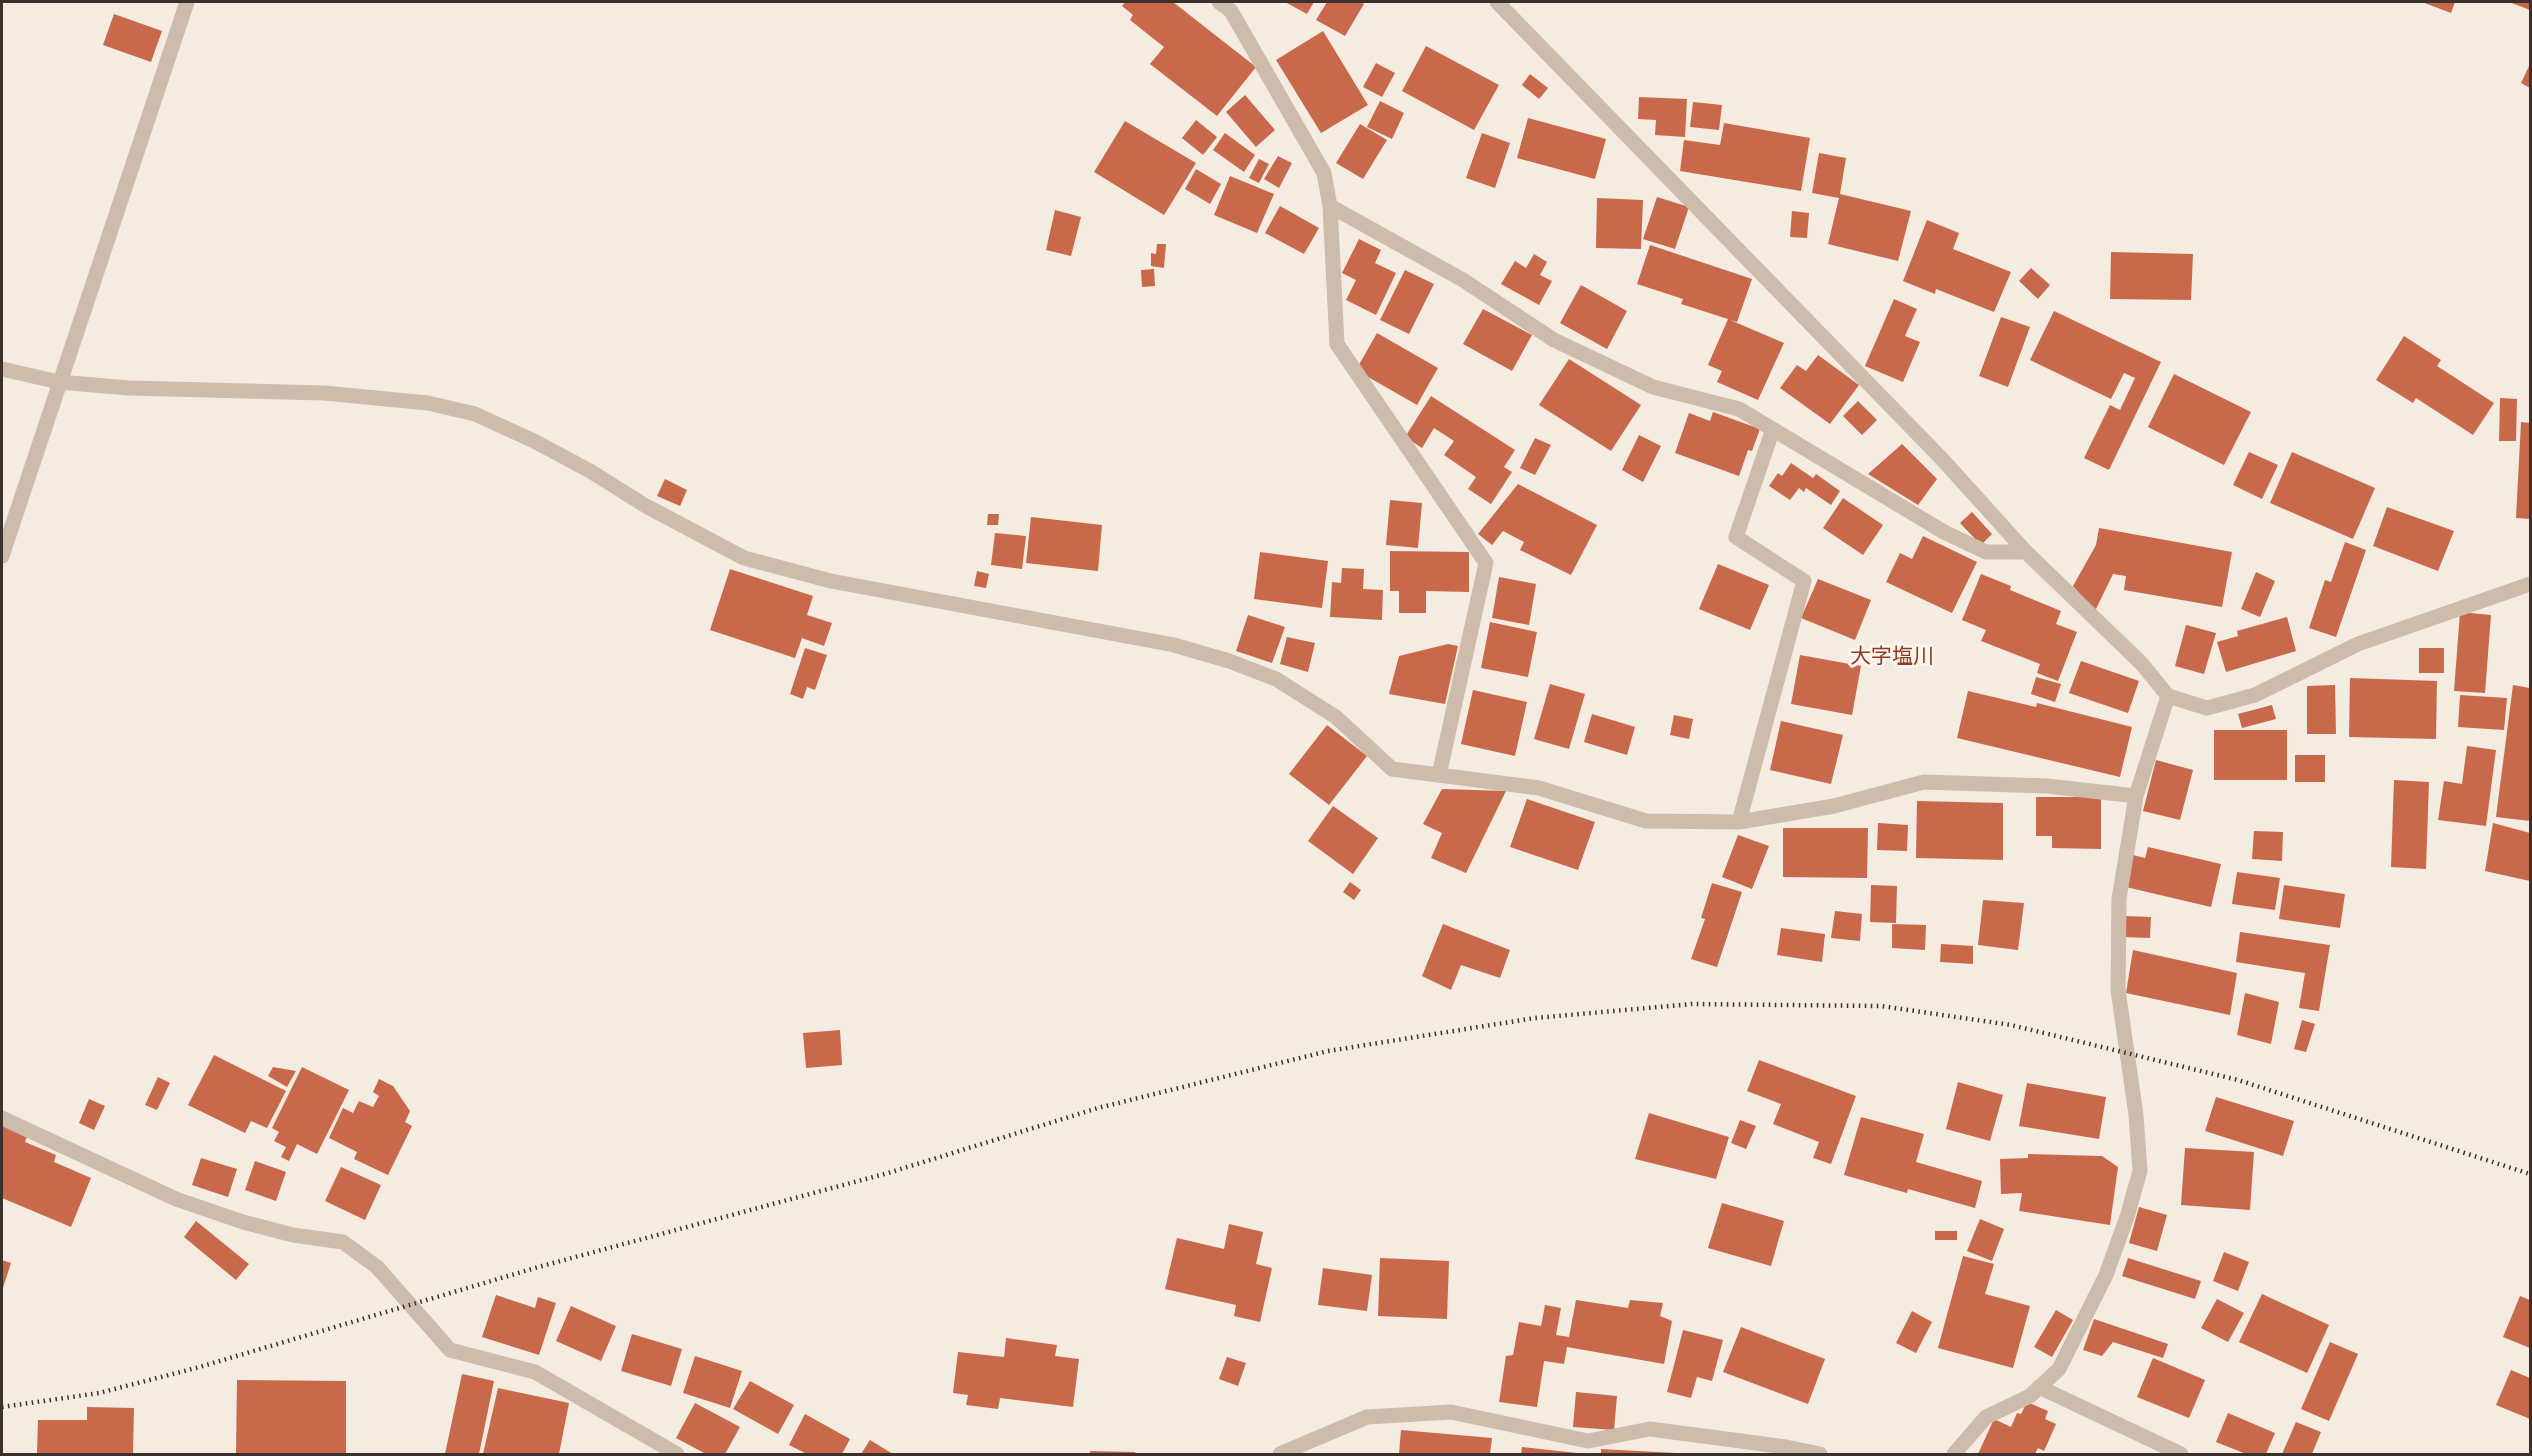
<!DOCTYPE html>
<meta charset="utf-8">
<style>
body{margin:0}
#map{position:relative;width:2532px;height:1456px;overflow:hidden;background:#f4ebe1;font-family:"Roboto Condensed",sans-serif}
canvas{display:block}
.frame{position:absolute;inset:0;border:3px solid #3b302b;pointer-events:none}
</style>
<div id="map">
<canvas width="2532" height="1456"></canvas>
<div class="frame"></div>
</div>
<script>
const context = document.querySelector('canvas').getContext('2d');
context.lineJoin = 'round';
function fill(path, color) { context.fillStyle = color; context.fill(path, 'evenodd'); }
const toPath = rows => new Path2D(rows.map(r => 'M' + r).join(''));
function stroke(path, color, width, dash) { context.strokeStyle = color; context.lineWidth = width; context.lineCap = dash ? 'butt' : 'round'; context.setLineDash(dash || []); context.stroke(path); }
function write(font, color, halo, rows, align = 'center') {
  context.font = font + ' "Roboto Condensed","Noto Sans JP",sans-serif'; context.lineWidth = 6; context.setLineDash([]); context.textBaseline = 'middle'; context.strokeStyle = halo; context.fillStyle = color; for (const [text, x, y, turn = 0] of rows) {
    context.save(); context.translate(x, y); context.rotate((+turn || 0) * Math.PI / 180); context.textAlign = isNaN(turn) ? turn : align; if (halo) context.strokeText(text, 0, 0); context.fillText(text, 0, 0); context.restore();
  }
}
const building = toPath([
 [1125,2,1173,2,1256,67,1217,116,1150,64,1164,47,1130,20,1133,15,1122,6],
 [1285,2,1314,2,1307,14],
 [1327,2,1360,2,1364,4,1345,36,1316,20],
 [2422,2,2455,2,2451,13],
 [2509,2,2530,2,2530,10],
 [114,14,162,31,151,62,103,45],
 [1323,31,1368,105,1321,133,1276,60],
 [1426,46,1499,85,1474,130,1402,91],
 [1376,63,1395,73,1382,97,1363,87],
 [2530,64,2530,88,2521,83],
 [1530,74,1548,88,1539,99,1522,85],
 [1245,95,1275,130,1256,147,1226,112],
 [1639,97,1687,99,1685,137,1655,135,1656,120,1638,119],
 [1380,101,1404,113,1392,139,1367,127],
 [1693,102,1722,105,1719,130,1690,127],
 [1528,118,1606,139,1595,179,1517,158],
 [1196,120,1217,137,1203,155,1182,138],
 [1125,121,1196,163,1164,215,1094,172],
 [1724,123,1810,138,1801,191,1680,171,1684,140,1720,145],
 [1360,124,1387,140,1363,179,1336,163],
 [1225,133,1255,155,1244,172,1213,150],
 [1482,133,1510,143,1495,188,1466,178],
 [1819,153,1846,158,1840,194,1911,211,1898,261,1828,244,1839,198,1812,193],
 [1278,156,1292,163,1279,188,1264,179],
 [1259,159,1269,164,1259,183,1249,178],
 [1196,169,1221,184,1210,204,1185,189],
 [1230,176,1274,194,1257,233,1214,215],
 [1657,197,1689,207,1675,249,1643,239],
 [1597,198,1643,200,1641,249,1596,248],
 [1280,206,1319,228,1304,254,1265,233],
 [1055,210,1081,217,1071,256,1046,250],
 [1792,211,1809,213,1807,238,1790,237],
 [1927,220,1959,233,1953,249,2011,272,1994,312,1936,289,1935,294,1903,281],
 [1359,239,1381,250,1375,263,1396,273,1376,315,1346,300,1356,280,1342,273],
 [1157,244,1166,244,1164,268,1151,266,1151,253,1156,254],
 [1650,245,1752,279,1737,322,1730,320,1784,343,1758,400,1717,382,1722,371,1708,365,1728,319,1681,304,1683,299,1637,284],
 [2111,252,2193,254,2191,300,2110,299],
 [1534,254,1547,262,1540,275,1552,281,1539,305,1501,284,1515,261,1526,268],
 [2031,268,2050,285,2038,299,2019,281],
 [1154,269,1155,286,1142,287,1141,270],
 [1405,270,1434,284,1409,334,1380,320],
 [1581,285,1627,311,1607,349,1560,323],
 [1894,299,1917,309,1905,336,1920,342,1903,382,1865,366],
 [1483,309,1532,335,1512,371,1463,344],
 [2054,311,2161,362,2109,470,2084,458,2110,405,2120,410,2135,378,2124,373,2111,399,2030,360],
 [2001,317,2030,327,2008,387,1979,376],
 [1377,333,1438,368,1417,405,1356,370],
 [2404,336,2441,360,2437,366,2494,403,2473,435,2416,398,2413,403,2376,380],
 [1818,355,1859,385,1830,424,1780,388,1797,365,1806,371],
 [1569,359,1641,405,1611,451,1539,405],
 [2174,374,2251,412,2224,465,2148,427],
 [1431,396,1515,450,1504,467,1512,472,1491,504,1468,489,1476,477,1444,455,1454,441,1434,428,1422,448,1405,437],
 [2500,398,2517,399,2516,441,2499,441],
 [1858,401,1877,420,1862,435,1843,416],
 [1713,412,1760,429,1752,451,1748,450,1739,476,1675,453,1689,413,1710,421],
 [2521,422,2530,423,2530,519,2516,518],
 [1639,435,1661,446,1643,482,1622,470],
 [1535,438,1551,445,1535,475,1520,468],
 [1902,444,1937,479,1918,505,1868,474],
 [2249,452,2278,465,2262,499,2233,485],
 [2292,452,2375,488,2353,539,2270,503],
 [1791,463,1813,478,1816,474,1840,491,1831,505,1806,488,1804,492,1799,488,1790,500,1769,486,1778,473,1782,476],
 [665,479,687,490,680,506,657,496],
 [1518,484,1597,525,1571,575,1520,550,1524,542,1503,531,1492,545,1478,534],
 [1843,498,1883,525,1863,555,1823,528],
 [1390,500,1422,503,1418,548,1386,545],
 [2387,507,2454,531,2438,571,2373,546],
 [1972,512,1992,534,1981,545,1960,523],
 [988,514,999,514,998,525,987,525],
 [1031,517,1102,525,1098,571,1026,563],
 [2099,528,2232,552,2222,607,2124,590,2126,576,2113,574,2095,611,2073,586,2096,545],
 [995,533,1026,536,1022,569,991,565],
 [1923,536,1977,562,1952,613,1886,582,1900,553,1912,559],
 [2345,542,2366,550,2336,637,2309,628,2325,580,2331,582],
 [1390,551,1469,552,1469,592,1426,591,1426,613,1399,613,1399,591,1390,591],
 [1260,552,1328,561,1322,608,1254,599],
 [1718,564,1769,585,1750,630,1699,609],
 [1342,568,1364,569,1363,589,1383,590,1382,620,1330,617,1332,582,1341,583],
 [730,569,813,596,807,615,832,623,824,646,802,638,795,658,710,630],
 [977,571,989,574,986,588,974,586],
 [2256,572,2275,581,2260,617,2241,609],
 [1981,574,2011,586,2010,590,2061,611,2056,624,2077,632,2058,681,2037,673,2040,664,1981,641,1986,630,1962,620],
 [1499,577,1536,584,1529,625,1492,618],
 [1818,579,1871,600,1855,640,1801,618],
 [2460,612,2491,615,2485,693,2454,691],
 [1248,615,1285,627,1272,663,1236,651],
 [2287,617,2296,651,2226,672,2217,642,2238,636,2237,631],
 [1490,622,1537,632,1528,677,1481,668],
 [2186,625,2216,633,2204,674,2175,666],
 [1287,637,1315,643,1308,672,1280,664],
 [1448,644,1458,646,1445,704,1389,694,1399,656],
 [805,648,827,655,815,690,807,687,803,699,790,694],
 [2419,648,2444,648,2444,673,2419,673],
 [1800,655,1861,666,1852,715,1791,704],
 [2081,661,2139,681,2128,713,2069,693],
 [2036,677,2061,684,2055,702,2031,694],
 [2350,678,2437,681,2436,739,2349,737],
 [1550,684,1585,694,1569,749,1534,739],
 [2335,685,2336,734,2307,734,2307,686],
 [2513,685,2530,688,2530,821,2496,817],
 [1473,690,1527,702,1515,756,1461,744],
 [1968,691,2036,707,2037,703,2132,727,2120,777,1957,738],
 [2460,695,2507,698,2504,730,2458,727],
 [2272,705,2276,719,2242,728,2238,714],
 [1592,714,1635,727,1627,755,1584,742],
 [1674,715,1693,719,1689,739,1670,735],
 [1781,721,1843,735,1831,784,1770,770],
 [1327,725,1367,756,1329,805,1289,774],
 [2214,730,2287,730,2287,780,2214,780],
 [2467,746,2496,750,2486,826,2438,820,2444,781,2462,784],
 [2295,755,2325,755,2325,782,2295,782],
 [2156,760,2193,770,2180,820,2143,811],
 [2394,780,2429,782,2426,869,2391,867],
 [1442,789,1506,791,1466,873,1431,858,1442,833,1423,824],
 [2036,797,2101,797,2101,849,2052,848,2052,836,2036,836],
 [1527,799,1595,822,1578,870,1510,847],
 [1917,801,2003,803,2003,860,1916,858],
 [1333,806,1378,838,1353,874,1308,841],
 [1878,823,1908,825,1907,851,1877,850],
 [2493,823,2530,833,2530,881,2485,871],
 [1783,828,1868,828,1867,878,1783,877],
 [2254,831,2283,832,2282,861,2252,859],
 [1738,835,1769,846,1752,889,1722,877],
 [2148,847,2221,864,2211,907,2126,887,2133,855,2145,858],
 [2237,872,2280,878,2275,910,2232,904],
 [1350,882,1361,890,1354,900,1343,892],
 [1712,883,1742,892,1717,967,1691,959,1705,919,1701,918],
 [1871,885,1897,886,1896,923,1870,922],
 [2284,885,2345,894,2340,928,2279,919],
 [1983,900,2024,903,2018,950,1978,945],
 [1835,911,1862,914,1860,941,1831,938],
 [2124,916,2151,917,2150,938,2123,937],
 [1443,924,1510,950,1500,978,1461,965,1451,990,1422,976],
 [1892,924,1926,925,1925,950,1892,948],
 [1781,928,1825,934,1822,962,1777,955],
 [2240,932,2330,945,2319,1011,2299,1008,2305,973,2236,962],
 [1941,944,1973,946,1973,964,1940,962],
 [2133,950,2237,973,2230,1015,2126,993],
 [2245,993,2279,1002,2271,1044,2237,1035],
 [2302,1020,2315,1024,2306,1052,2294,1049],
 [840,1030,842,1065,806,1068,803,1033],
 [214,1055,286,1091,267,1128,251,1121,245,1133,188,1105],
 [1759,1060,1856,1096,1831,1164,1813,1158,1819,1142,1773,1124,1781,1104,1747,1091],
 [273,1067,296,1071,287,1087,268,1076],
 [302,1067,349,1090,317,1154,297,1144,289,1161,281,1157,286,1147,274,1141,279,1132,272,1128],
 [158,1077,170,1083,157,1110,145,1105],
 [379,1079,393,1086,410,1111,405,1122,412,1126,388,1175,354,1159,357,1152,329,1138,343,1108,353,1113,359,1101,373,1107,379,1096,373,1092],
 [1958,1082,2003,1095,1990,1141,1946,1129],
 [2027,1083,2106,1097,2099,1139,2019,1126],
 [2216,1097,2294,1121,2283,1156,2205,1131],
 [89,1099,105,1106,94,1130,79,1123],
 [1649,1113,1729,1137,1716,1179,1635,1159],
 [1861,1117,1924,1134,1916,1162,1982,1181,1975,1208,1908,1189,1907,1193,1844,1175],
 [1740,1120,1756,1126,1746,1149,1731,1143],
 [2,1123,28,1134,25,1142,56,1155,54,1162,91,1178,71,1227,2,1198],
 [2185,1148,2254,1152,2250,1210,2181,1205],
 [2028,1154,2102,1156,2118,1167,2110,1225,2019,1211,2022,1193,2001,1194,2000,1159,2028,1158],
 [201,1158,237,1169,228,1197,192,1185],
 [255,1161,286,1172,276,1201,245,1190],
 [341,1167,381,1185,365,1220,325,1201],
 [1722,1203,1784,1221,1771,1266,1708,1248],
 [2139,1207,2167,1215,2157,1251,2129,1243],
 [1980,1219,2004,1229,1992,1261,1967,1251],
 [196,1221,249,1264,236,1280,184,1237],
 [1229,1224,1263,1232,1256,1264,1272,1268,1260,1322,1234,1316,1236,1305,1165,1289,1177,1238,1224,1249],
 [1935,1231,1957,1231,1957,1240,1935,1240],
 [2224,1252,2249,1262,2238,1291,2213,1281],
 [1963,1256,1994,1264,1985,1294,2030,1306,2013,1368,1938,1348],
 [1380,1258,1449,1261,1447,1319,1378,1316],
 [2128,1258,2201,1281,2195,1299,2122,1276],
 [2,1260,11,1263,2,1291],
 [1323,1268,1372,1275,1367,1311,1318,1305],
 [2262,1294,2329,1325,2307,1373,2239,1342],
 [496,1295,535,1308,538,1297,556,1303,539,1355,482,1337],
 [2520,1296,2530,1300,2530,1348,2503,1337],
 [2217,1299,2244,1313,2228,1342,2201,1328],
 [1576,1300,1628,1308,1630,1300,1663,1303,1660,1316,1672,1321,1664,1364,1567,1347,1564,1364,1544,1361,1537,1407,1499,1402,1506,1356,1513,1355,1519,1322,1541,1326,1545,1305,1561,1308,1556,1335,1569,1337],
 [571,1306,616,1326,601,1361,556,1341],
 [2056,1310,2073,1320,2052,1357,2034,1347],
 [1912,1311,1932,1322,1916,1353,1896,1343],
 [2094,1319,2168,1344,2163,1358,2113,1342,2102,1356,2083,1350],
 [1741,1327,1825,1359,1808,1404,1723,1372],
 [1683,1330,1723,1340,1712,1381,1697,1377,1691,1398,1667,1392],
 [632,1334,682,1349,671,1386,621,1371],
 [1006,1338,1057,1345,1055,1356,1079,1359,1073,1407,1000,1398,998,1409,966,1405,968,1395,953,1393,958,1352,1004,1357],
 [2330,1342,2358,1354,2329,1421,2301,1409],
 [695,1356,742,1371,730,1408,683,1393],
 [1227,1357,1246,1363,1238,1386,1219,1379],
 [2153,1358,2205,1380,2189,1418,2137,1397],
 [2511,1370,2530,1378,2530,1419,2496,1405],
 [462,1374,494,1381,479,1454,445,1454],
 [237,1380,346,1381,346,1454,236,1454],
 [750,1381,794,1405,778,1434,733,1409],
 [498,1388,569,1403,559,1454,483,1454],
 [1576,1392,1617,1396,1614,1430,1573,1427],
 [2027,1402,2048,1411,2045,1419,2056,1424,2044,1451,2038,1448,2035,1454,1978,1454,1994,1419,2011,1427,2017,1413,2021,1414],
 [695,1403,740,1427,725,1454,706,1454,676,1438],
 [87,1407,134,1408,133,1454,37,1454,38,1420,87,1420],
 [2228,1413,2275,1433,2266,1454,2246,1454,2216,1442],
 [805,1414,850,1439,842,1454,807,1454,789,1445],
 [2296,1422,2321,1432,2312,1454,2282,1454],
 [1401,1430,1492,1438,1490,1454,1399,1454],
 [870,1440,888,1451,893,1454,861,1454],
 [1522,1447,1577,1453,1577,1454,1521,1454],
 [1601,1449,1676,1453,1675,1454,1601,1454],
 [1090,1451,1135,1452,1136,1454,1090,1454]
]);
const minor = toPath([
 [1219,2,1231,11,1324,173,1330,206,1463,280,1554,340,1653,387,1739,409,1944,532,1986,552,2026,552],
 [1497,2,1942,459,2026,552,2142,664,2168,696,2207,708,2255,695,2358,644,2530,584],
 [1330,206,1337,344,1486,563,1439,775],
 [2,369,59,382,129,388,324,393,428,403,475,414,534,441,590,471,646,506,744,558,831,581,1174,645,1229,661,1276,679,1336,717,1392,769,1539,788,1646,821,1739,822,1834,806,1924,782,2047,786,2136,796],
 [2,556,187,2],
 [1739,822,1804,581,1736,537,1773,429],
 [2,1118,176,1199,243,1222,293,1235,343,1242,377,1267,450,1350,535,1372,677,1454],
 [2039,1387,2181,1454],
 [1280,1454,1367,1417,1451,1412,1588,1441,1650,1429,1786,1447,1820,1454],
 [1954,1454,1986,1417,2030,1396,2059,1369,2106,1275,2127,1217,2140,1171,2136,1115,2118,990,2119,899,2136,796,2168,696]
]);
const rail = toPath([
 [2,1407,99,1393,196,1368,542,1266,888,1173,1098,1108,1328,1051,1535,1018,1692,1004,1881,1006,2011,1025,2238,1080,2530,1174]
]);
const quarterNames = [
 ["大字塩川",1892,658]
];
fill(building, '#c8694b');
stroke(minor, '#cdbbac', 15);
stroke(rail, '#3b302b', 4.5, [1.5, 4.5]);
write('21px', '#8c3b22', '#fbf5ee', quarterNames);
</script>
